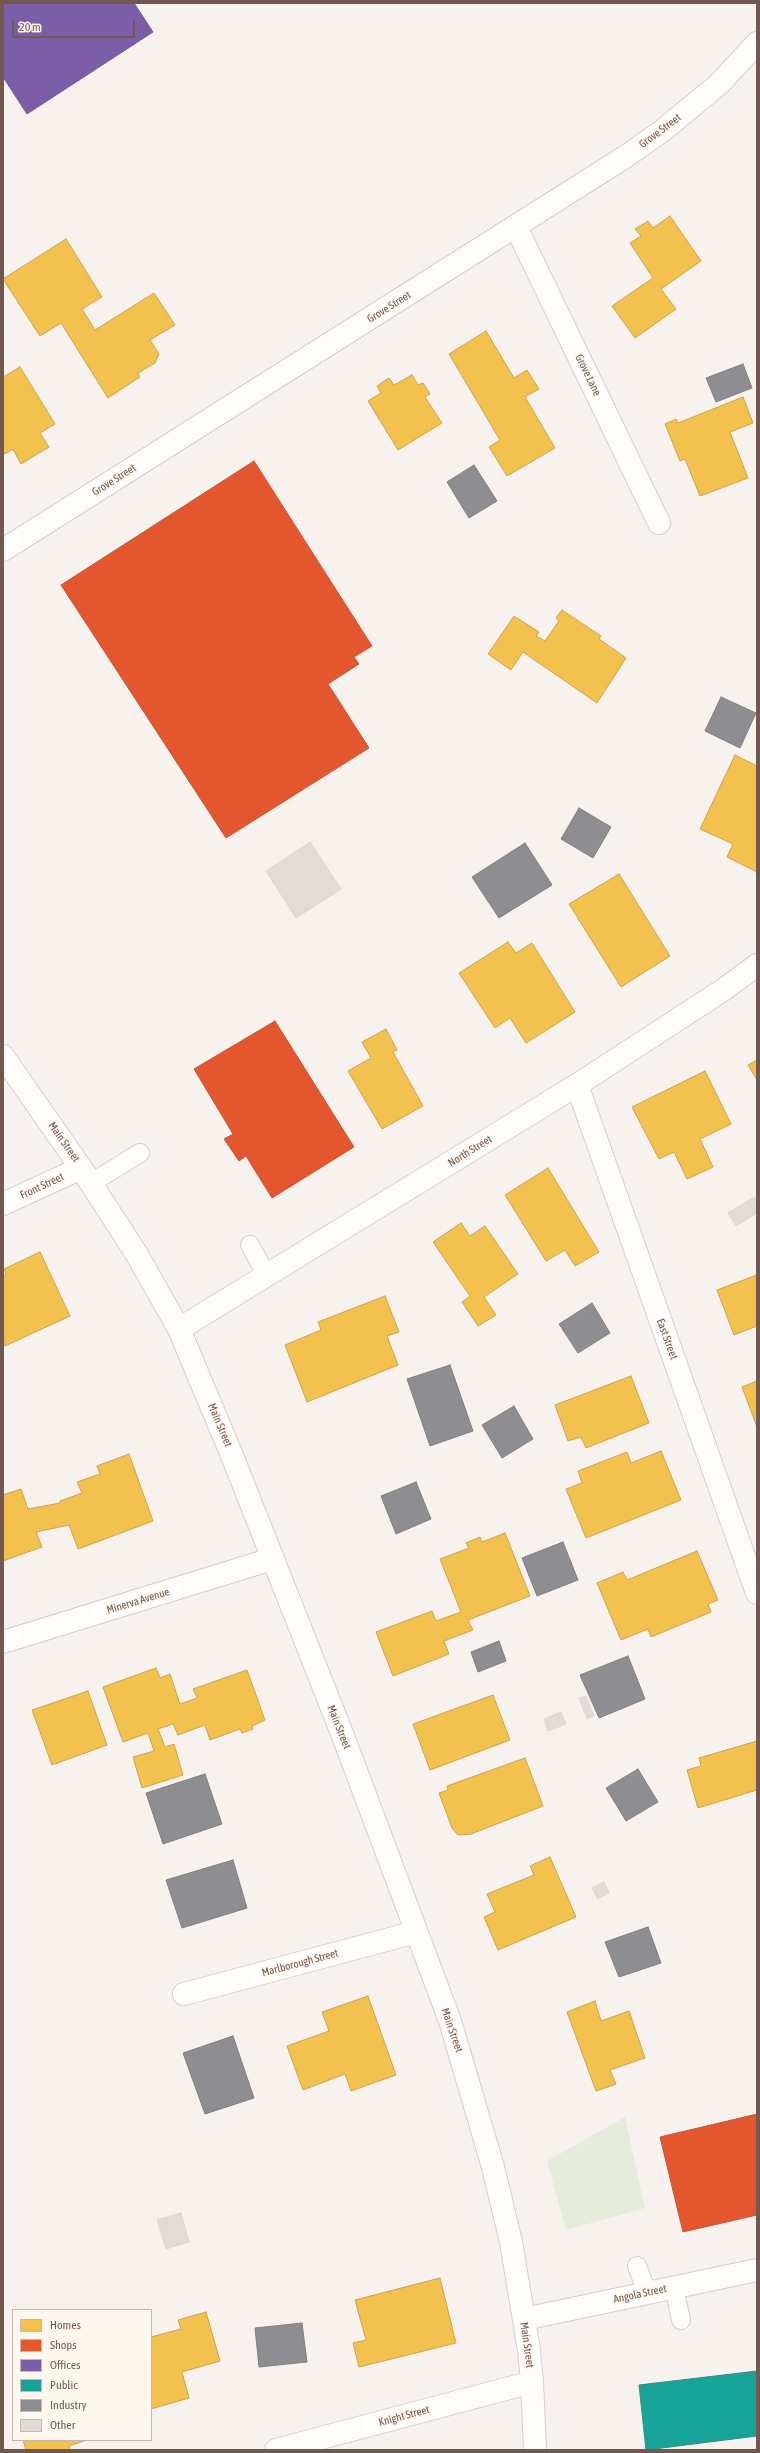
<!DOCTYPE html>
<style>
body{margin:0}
#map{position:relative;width:760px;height:2453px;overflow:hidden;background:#f7f2ee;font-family:"Asap Condensed",sans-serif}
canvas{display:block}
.frame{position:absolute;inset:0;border:4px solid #73584f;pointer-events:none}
.legend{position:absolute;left:12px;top:2309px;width:140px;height:132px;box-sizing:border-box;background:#fdf7f0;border:1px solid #c6b7b0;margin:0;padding:5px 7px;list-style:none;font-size:12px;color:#73584f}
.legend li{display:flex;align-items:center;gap:8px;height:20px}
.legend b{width:20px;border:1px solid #c6b7b0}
.scale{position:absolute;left:12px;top:20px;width:123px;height:18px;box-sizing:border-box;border:2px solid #73584f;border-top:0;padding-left:5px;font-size:12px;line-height:14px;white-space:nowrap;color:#73584f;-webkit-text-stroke:3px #fdf7f0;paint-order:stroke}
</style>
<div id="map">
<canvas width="760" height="2453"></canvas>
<div class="frame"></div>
<ul class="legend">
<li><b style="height:11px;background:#f2c14e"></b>Homes</li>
<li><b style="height:11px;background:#e4572e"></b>Shops</li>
<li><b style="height:11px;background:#7b5ea7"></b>Offices</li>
<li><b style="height:11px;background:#17a398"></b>Public</li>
<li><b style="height:11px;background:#8d8d92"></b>Industry</li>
<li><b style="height:11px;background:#e3dbd5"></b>Other</li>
</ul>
<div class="scale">20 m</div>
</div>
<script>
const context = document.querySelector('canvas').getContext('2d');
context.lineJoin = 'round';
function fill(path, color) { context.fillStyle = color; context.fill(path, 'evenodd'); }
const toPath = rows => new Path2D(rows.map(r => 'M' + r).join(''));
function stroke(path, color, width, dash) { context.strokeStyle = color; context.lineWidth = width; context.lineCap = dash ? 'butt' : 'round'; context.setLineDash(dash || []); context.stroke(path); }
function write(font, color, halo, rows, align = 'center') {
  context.font = font + ' "Asap Condensed",sans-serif'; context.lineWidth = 4; context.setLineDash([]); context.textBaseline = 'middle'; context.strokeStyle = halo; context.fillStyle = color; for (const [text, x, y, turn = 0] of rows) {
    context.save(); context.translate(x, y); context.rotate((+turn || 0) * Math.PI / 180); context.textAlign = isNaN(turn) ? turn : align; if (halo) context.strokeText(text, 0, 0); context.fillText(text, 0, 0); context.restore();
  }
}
const green = toPath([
 [625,2117,645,2208,566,2230,547,2161]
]);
const homes = toPath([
 [670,216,701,261,661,289,676,309,635,338,612,306,653,278,630,243,641,236,635,229,648,221,653,228,670,216],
 [66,239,102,297,82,309,95,330,154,293,175,325,150,340,159,354,155,363,138,373,140,377,108,398,61,323,40,336,3,279,66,239],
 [486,331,514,378,527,370,539,389,525,397,555,448,507,476,489,447,500,440,449,354,486,331],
 [20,367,55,424,40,433,49,447,21,464,13,449,5,454,3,451,3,377,20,367],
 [412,375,418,385,423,383,430,394,425,397,442,423,398,450,368,401,381,393,377,386,389,378,394,385,412,375],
 [743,397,753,423,730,432,748,478,700,496,685,459,680,461,665,424,676,419,678,423,743,397],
 [562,610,601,636,599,639,626,658,597,703,523,652,511,670,488,654,514,616,539,632,536,636,545,641,559,621,556,618,562,610],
 [735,755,757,766,757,872,727,857,733,844,700,829,735,755],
 [619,874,670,956,621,987,569,904,619,874],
 [508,942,516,953,532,943,575,1012,526,1043,510,1018,495,1028,459,973,508,942],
 [386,1029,397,1050,393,1052,423,1106,382,1129,348,1071,371,1058,362,1042,386,1029],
 [757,1060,757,1080,748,1065,757,1060],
 [705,1071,731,1124,700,1139,713,1167,687,1179,674,1152,659,1159,632,1107,705,1071],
 [548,1168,599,1252,575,1266,565,1250,546,1261,505,1195,548,1168],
 [461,1223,470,1236,485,1226,518,1274,484,1297,496,1315,478,1326,462,1302,470,1296,433,1242,461,1223],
 [40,1252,70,1316,5,1346,3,1340,3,1276,6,1274,4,1269,40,1252],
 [757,1275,757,1326,734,1335,717,1290,757,1275],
 [385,1296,399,1332,387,1336,398,1365,307,1402,285,1345,321,1330,318,1322,385,1296],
 [631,1376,649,1423,586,1448,581,1437,568,1441,555,1405,631,1376],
 [757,1381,757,1427,742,1387,757,1381],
 [661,1451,681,1500,586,1538,566,1489,582,1483,578,1471,627,1452,631,1463,661,1451],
 [129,1454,153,1521,78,1549,69,1525,36,1532,42,1547,3,1561,3,1495,21,1489,28,1509,60,1503,60,1501,82,1493,77,1482,100,1474,97,1466,129,1454],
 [505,1533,530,1596,468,1620,473,1630,444,1641,449,1654,393,1676,376,1632,432,1611,436,1621,461,1612,440,1559,469,1548,466,1543,480,1537,482,1542,505,1533],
 [697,1551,718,1600,708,1604,711,1612,651,1637,648,1629,621,1640,597,1583,623,1572,627,1580,697,1551],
 [156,1668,160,1678,170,1674,180,1704,197,1698,193,1689,247,1670,265,1720,252,1726,253,1729,242,1733,240,1729,210,1740,205,1725,178,1735,173,1724,158,1729,165,1747,174,1744,183,1775,142,1788,133,1757,154,1751,148,1733,123,1742,103,1687,156,1668],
 [88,1691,107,1745,52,1765,32,1710,88,1691],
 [493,1695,510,1740,430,1770,413,1724,493,1695],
 [757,1741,757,1790,698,1808,687,1770,701,1766,699,1758,757,1741],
 [525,1758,543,1806,471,1834,459,1835,457,1834,452,1828,439,1793,448,1790,447,1786,525,1758],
 [550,1857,576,1917,498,1950,484,1917,495,1912,487,1894,534,1875,530,1866,550,1857],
 [368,1996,396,2075,351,2091,345,2074,303,2090,287,2046,329,2031,322,2012,368,1996],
 [595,2001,601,2021,629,2011,645,2058,610,2070,616,2084,596,2091,567,2012,595,2001],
 [440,2278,456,2343,359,2367,353,2343,366,2340,355,2300,440,2278],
 [206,2312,220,2361,182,2372,189,2398,151,2409,151,2337,181,2329,178,2320,206,2312],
 [23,2440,87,2440,69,2446,70,2450,26,2450,23,2440]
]);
const shops = toPath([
 [254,461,372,646,354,657,359,664,328,684,369,748,226,838,61,585,254,461],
 [275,1021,354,1147,272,1198,246,1156,239,1161,224,1139,233,1134,194,1069,275,1021],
 [757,2114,757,2215,683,2232,660,2137,757,2114]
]);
const offices = toPath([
 [3,3,134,3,153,32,27,114,3,77,3,3]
]);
const public = toPath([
 [757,2371,757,2436,646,2450,639,2385,757,2371]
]);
const industry = toPath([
 [743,364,752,388,716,402,706,378,743,364],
 [474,465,497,501,469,518,447,482,474,465],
 [721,697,756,713,740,748,705,731,721,697],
 [579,808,611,827,593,858,561,839,579,808],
 [525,843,552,885,499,918,472,877,525,843],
 [592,1303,610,1333,578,1353,559,1324,592,1303],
 [450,1365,473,1431,430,1446,407,1379,450,1365],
 [514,1406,533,1439,502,1458,482,1425,514,1406],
 [416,1482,431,1519,396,1534,381,1496,416,1482],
 [563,1542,578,1580,537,1596,522,1558,563,1542],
 [499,1641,506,1661,478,1672,471,1652,499,1641],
 [628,1656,645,1699,599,1718,580,1675,628,1656],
 [638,1769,658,1802,626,1821,606,1788,638,1769],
 [205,1774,222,1824,163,1844,146,1793,205,1774],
 [233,1860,247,1908,182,1928,166,1880,233,1860],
 [648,1927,661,1963,619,1977,605,1942,648,1927],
 [233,2036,254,2098,205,2114,183,2053,233,2036],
 [302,2323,307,2362,259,2367,255,2328,302,2323]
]);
const building = toPath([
 [310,842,341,889,296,918,266,871,310,842],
 [754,1197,757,1202,757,1213,736,1226,728,1213,754,1197],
 [586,1696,594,1716,587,1719,579,1698,586,1696],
 [561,1712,566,1724,548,1731,544,1719,561,1712],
 [604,1882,609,1893,598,1899,592,1888,604,1882],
 [181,2213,189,2242,166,2249,157,2220,181,2213]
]);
const service = toPath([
 [91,1183,140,1153],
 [250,1245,267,1276],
 [637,2266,647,2292],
 [674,2287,681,2320]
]);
const minor = toPath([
 [516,227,659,523],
 [3,550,625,157,662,131,696,103,719,84,757,43],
 [577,1085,757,1593],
 [3,1204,81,1168],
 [179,1329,577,1085,723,990,757,965],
 [3,1642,272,1559],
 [184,1994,416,1932],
 [524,2319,757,2270],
 [276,2450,532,2382]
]);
const secondary = toPath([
 [3,1056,81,1168,136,1253,179,1329,233,1458,343,1736,450,2021,493,2167,511,2242,529,2350,532,2382,535,2450]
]);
const streetNames = [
 ["Grove Street",660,131,-37],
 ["Grove Street",389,307,-32],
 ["Grove Lane",588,375,64],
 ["Grove Street",114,480,-32],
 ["Main Street",64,1142,55],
 ["North Street",470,1151,-32],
 ["Front Street",42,1186,-25],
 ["East Street",667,1339,70],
 ["Main Street",220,1425,67],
 ["Minerva Avenue",138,1601,-17],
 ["Main Street",339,1727,68],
 ["Marlborough Street",300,1963,-15],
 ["Main Street",452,2030,71],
 ["Angola Street",640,2294,-12],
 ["Main Street",527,2345,82],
 ["Knight Street",404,2416,-15]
];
fill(green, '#e6ecda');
fill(homes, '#f2c14e');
stroke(homes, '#cca24e', 1);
fill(shops, '#e4572e');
stroke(shops, '#c25738', 1);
fill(offices, '#7b5ea7');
stroke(offices, '#795c8d', 1);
fill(public, '#17a398');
stroke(public, '#338c82', 1);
fill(industry, '#8d8d92');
stroke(industry, '#857d7e', 1);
fill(building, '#e3dbd5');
stroke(building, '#dfd5d0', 1);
stroke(service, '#d4cec9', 20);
stroke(minor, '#d4cec9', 24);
stroke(secondary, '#d6ceca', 24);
stroke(service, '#fefdfc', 18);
stroke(minor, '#fefdfc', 22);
stroke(secondary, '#fefdfc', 22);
write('11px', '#73584f', '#fdf7f0', streetNames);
</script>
